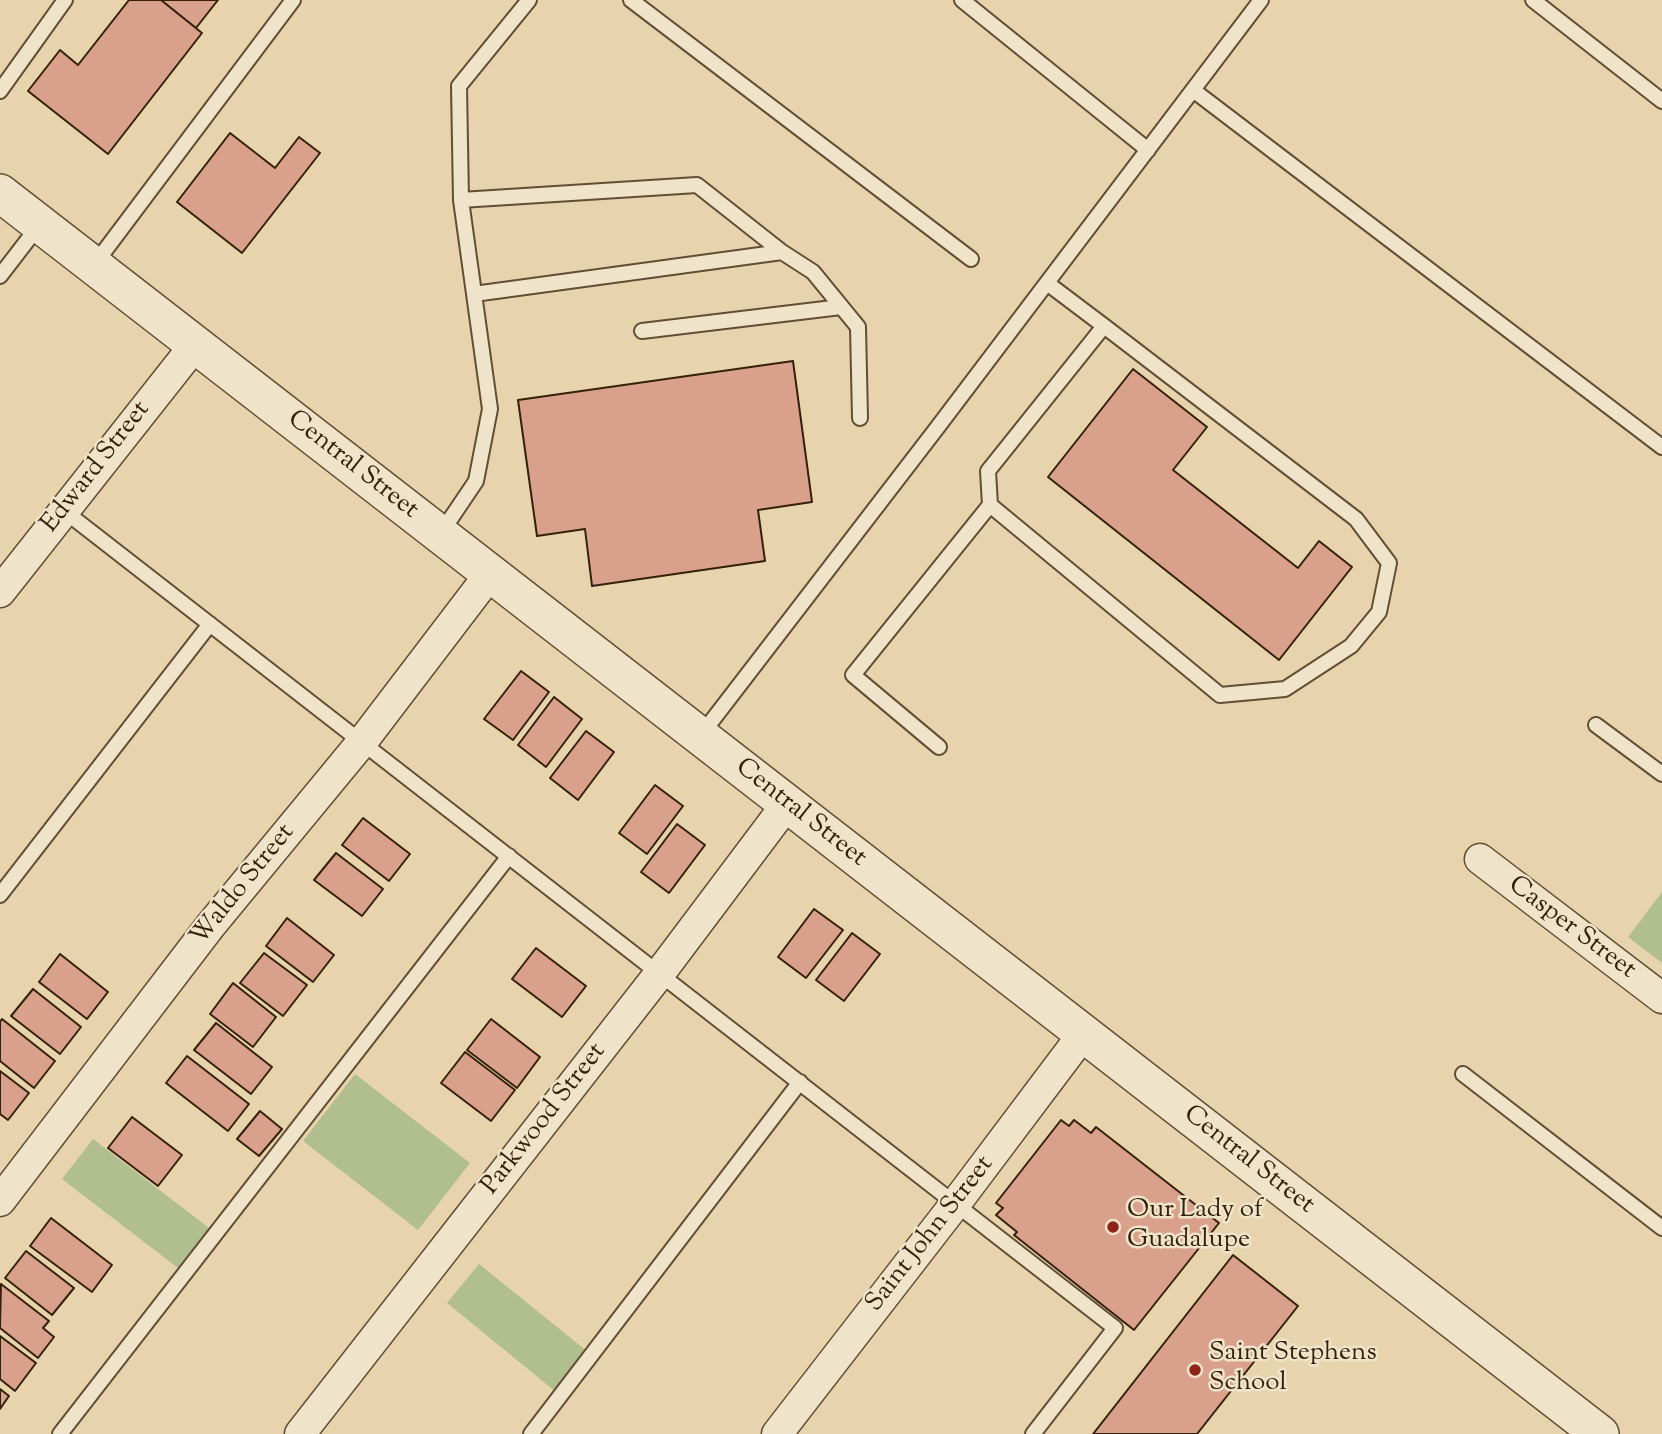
<!DOCTYPE html>
<style>
body{margin:0}
canvas{display:block;background:#e7d4ad}
</style>
<canvas width="1662" height="1434"></canvas>
<script>
const context = document.querySelector('canvas').getContext('2d');
context.lineJoin = 'round';
function fill(path, color) { context.fillStyle = color; context.fill(path, 'evenodd'); }
const toPath = rows => new Path2D(rows.map(r => 'M' + r).join(''));
function stroke(path, color, width, dash) { context.strokeStyle = color; context.lineWidth = width; context.lineCap = dash ? 'butt' : 'round'; context.setLineDash(dash || []); context.stroke(path); }
function write(font, color, halo, rows, align = 'center') {
  context.font = font + ' "Sorts Mill Goudy",serif'; context.lineWidth = 5; context.setLineDash([]); context.textBaseline = 'middle'; context.strokeStyle = halo; context.fillStyle = color; for (const [text, x, y, turn = 0] of rows) {
    context.save(); context.translate(x, y); context.rotate((+turn || 0) * Math.PI / 180); context.textAlign = isNaN(turn) ? turn : align; if (halo) context.strokeText(text, 0, 0); context.fillText(text, 0, 0); context.restore();
  }
}
const green = toPath([
 [1662,892,1662,963,1628,937],
 [355,1074,470,1163,418,1230,303,1141],
 [93,1139,209,1228,178,1268,62,1179],
 [479,1264,588,1352,556,1392,447,1303]
]);
const building = toPath([
 [129,0,161,0,202,33,108,154,28,91,60,50,78,65,129,0],
 [161,0,218,0,196,28,161,0],
 [230,133,275,168,299,137,320,153,242,253,177,202,230,133],
 [793,361,812,502,758,510,765,561,592,586,585,529,537,536,518,400,793,361],
 [1133,369,1207,427,1173,470,1298,568,1319,541,1352,567,1279,660,1048,477,1133,369],
 [521,671,549,692,513,740,484,719,521,671],
 [554,697,582,719,546,767,518,745,554,697],
 [586,731,614,752,578,800,550,778,586,731],
 [655,785,683,806,647,854,619,833,655,785],
 [363,818,410,854,389,881,342,845,363,818],
 [677,824,705,845,669,893,641,872,677,824],
 [336,853,383,889,362,916,314,880,336,853],
 [814,909,843,930,806,978,778,957,814,909],
 [287,918,334,955,313,982,266,946,287,918],
 [852,933,880,954,844,1001,816,980,852,933],
 [536,948,586,986,562,1017,512,979,536,948],
 [264,953,307,985,283,1016,240,983,264,953],
 [60,954,108,992,87,1019,39,982,60,954],
 [233,983,276,1017,253,1047,210,1014,233,983],
 [33,989,81,1027,60,1054,11,1016,33,989],
 [2,1019,55,1061,34,1088,0,1061,0,1022,2,1019],
 [491,1019,540,1057,517,1088,467,1050,491,1019],
 [216,1023,272,1067,251,1094,194,1050,216,1023],
 [465,1052,515,1090,491,1121,441,1083,465,1052],
 [187,1056,249,1104,228,1131,166,1083,187,1056],
 [0,1071,29,1093,8,1120,0,1114,0,1071],
 [260,1111,282,1129,259,1156,237,1139,260,1111],
 [132,1117,182,1155,158,1186,108,1148,132,1117],
 [1061,1120,1069,1126,1074,1120,1091,1133,1096,1127,1219,1223,1134,1330,1014,1235,1017,1232,996,1215,1003,1208,996,1203,1061,1120],
 [51,1218,112,1265,92,1292,30,1246,51,1218],
 [26,1251,74,1288,52,1315,5,1278,26,1251],
 [1233,1255,1298,1306,1197,1434,1093,1434,1233,1255],
 [1,1284,49,1321,43,1328,54,1337,38,1358,0,1328,1,1284],
 [0,1336,36,1363,15,1391,0,1379,0,1336],
 [0,1389,9,1396,0,1409,0,1389]
]);
const service = toPath([
 [631,0,971,259],
 [962,0,1148,150],
 [1533,0,1662,101],
 [1193,90,1662,447],
 [0,91,65,0],
 [461,200,459,86,529,0],
 [94,265,293,0],
 [0,276,40,224],
 [1047,283,1104,326,1356,519,1389,563,1379,612,1351,646,1285,689,1220,695,990,505,988,471,1104,326],
 [474,294,782,252],
 [642,331,841,307],
 [63,510,1115,1328,1033,1434],
 [441,533,476,481,490,409,461,200,697,185,782,252,813,272,858,327,860,418],
 [1596,725,1662,774],
 [701,735,937,428,1261,0],
 [939,747,853,675,990,505],
 [0,895,210,624],
 [1463,1074,1662,1228],
 [60,1434,509,856],
 [531,1434,800,1082]
]);
const minor = toPath([
 [0,592,195,345],
 [1480,859,1662,998],
 [0,1201,211,925,362,742,490,574],
 [300,1434,660,973,787,804],
 [777,1434,956,1203,1084,1033]
]);
const tertiary = toPath([
 [0,193,1600,1434]
]);
const markers = [
 [1113,1227,7,"#8f2418"],
 [1195,1370,7,"#8f2418"]
];
const streetNames = [
 ["Central Street",352,466,38],
 ["Edward Street",97,468,-52],
 ["Central Street",800,814,38],
 ["Waldo Street",244,886,-51],
 ["Casper Street",1571,929,37],
 ["Parkwood Street",545,1120,-52],
 ["Central Street",1248,1161,38],
 ["Saint John Street",931,1235,-52]
];
const poiNames = [
 ["Our Lady of",1127,1212],
 ["Guadalupe",1127,1242],
 ["Saint Stephens",1209,1355],
 ["School",1209,1385]
];
fill(green, '#b1be8d');
fill(building, '#d9a18b');
stroke(building, '#35210b', 2);
stroke(service, '#624e34', 18);
stroke(minor, '#624e34', 33);
stroke(tertiary, '#624e34', 40);
stroke(service, '#efe3ca', 14);
stroke(minor, '#efe3ca', 30);
stroke(tertiary, '#efe3ca', 37);
for (const [x, y, r, color] of markers) { const dot = new Path2D(); dot.arc(x, y, r, 0, 2 * Math.PI); context.fillStyle = color; context.fill(dot); stroke(dot, '#efe3ca', 2.5); }
write('26px', '#35210b', '#efe3ca', streetNames);
write('26px', '#35210b', '#efe3ca', poiNames, 'left');
</script>
